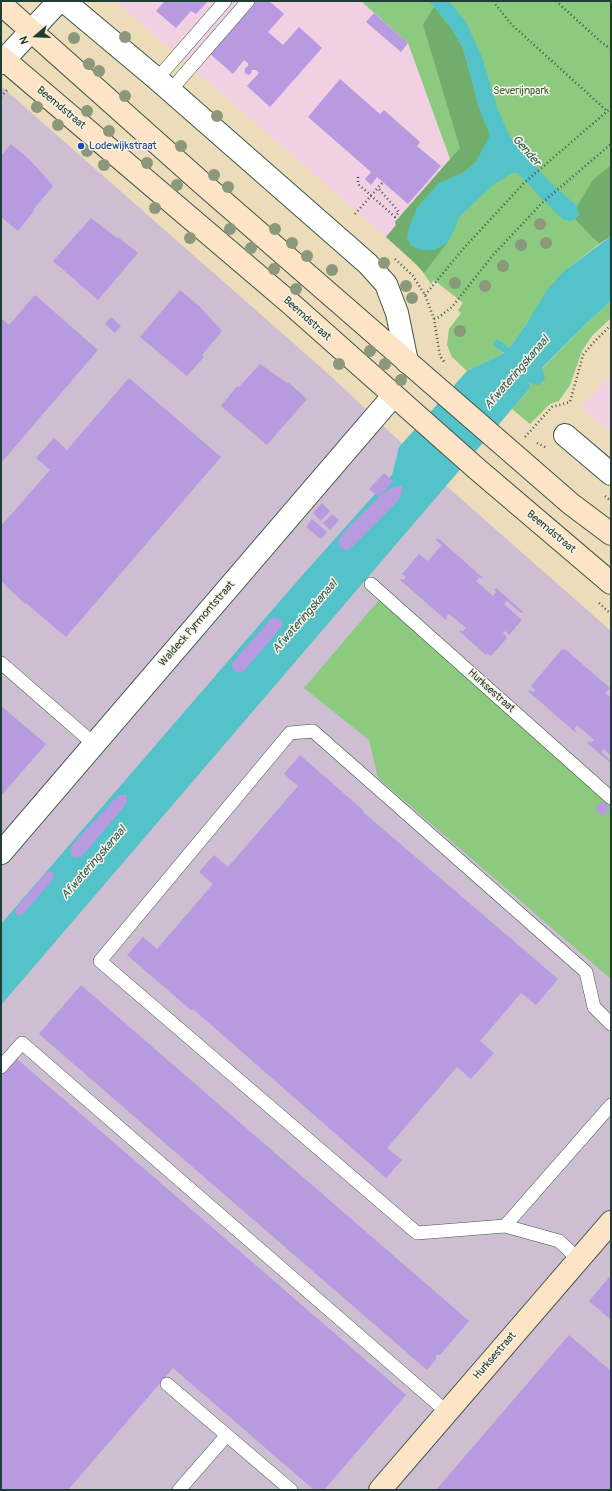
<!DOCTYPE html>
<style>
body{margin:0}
#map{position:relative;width:612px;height:1491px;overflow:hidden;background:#eddcba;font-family:Pangolin,sans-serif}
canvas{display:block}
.frame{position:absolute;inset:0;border:2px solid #1f3d34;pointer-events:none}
.north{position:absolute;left:16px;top:16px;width:40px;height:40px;-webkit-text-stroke:3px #fcf5e5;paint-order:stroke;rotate:251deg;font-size:11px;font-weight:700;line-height:16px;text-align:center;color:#1f3d34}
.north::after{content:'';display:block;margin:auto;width:14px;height:18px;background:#1f3d34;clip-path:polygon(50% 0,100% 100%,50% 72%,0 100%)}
</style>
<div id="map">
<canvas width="612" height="1491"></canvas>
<div class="frame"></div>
<div class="north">N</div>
</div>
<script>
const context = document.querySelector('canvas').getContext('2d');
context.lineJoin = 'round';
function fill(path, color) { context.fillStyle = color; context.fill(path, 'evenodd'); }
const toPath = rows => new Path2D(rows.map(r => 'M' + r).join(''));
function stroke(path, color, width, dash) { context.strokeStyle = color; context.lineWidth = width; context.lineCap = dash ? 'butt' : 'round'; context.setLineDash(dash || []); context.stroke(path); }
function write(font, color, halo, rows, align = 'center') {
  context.font = font + ' Pangolin,sans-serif'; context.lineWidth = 3; context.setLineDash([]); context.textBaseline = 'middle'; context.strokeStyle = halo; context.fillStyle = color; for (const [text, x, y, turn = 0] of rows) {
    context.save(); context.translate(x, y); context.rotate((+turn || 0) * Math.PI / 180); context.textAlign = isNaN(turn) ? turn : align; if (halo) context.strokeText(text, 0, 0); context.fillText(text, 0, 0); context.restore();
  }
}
const built = toPath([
 [115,1,361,1,408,43,450,160,395,222,396,225,386,237],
 [611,375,611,432,581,407]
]);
const industrial = toPath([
 [1,86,333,378,451,490,611,631,611,1490,1,1490]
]);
const green = toPath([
 [361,1,611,1,611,226,594,239,599,244,564,271,509,348,495,346,504,353,467,371,452,357,447,345,449,329,461,313,458,310,463,303,434,280,431,284,420,268,386,237,396,225,395,222,450,159,408,43],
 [611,301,611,318,592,336,582,351,570,385,559,401,550,404,530,424,512,409,531,387,529,382,587,323],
 [379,600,611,804,611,979,378,778,369,740,304,688]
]);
const forest = toPath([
 [434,7,452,29,463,48,479,108,491,135,476,162,463,173,439,184,417,208,410,225,434,250,447,243,424,273,414,262,386,237,396,225,395,222,460,148,423,25],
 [611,165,611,236,599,244,575,219,579,215,577,206,593,180]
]);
const water = toPath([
 [429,1,449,1,466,22,482,57,498,110,510,137,546,178,562,193,577,206,579,215,572,221,564,220,548,205,518,173,512,173,493,185,459,217,453,233,447,243,434,250,420,250,411,246,407,238,410,225,417,208,439,183,463,173,476,162,490,135,479,108,463,48,452,29],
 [611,236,611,301,587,323,542,368,545,379,539,385,529,383,531,387,512,409,1,1005,1,924,299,579,392,475,399,447,467,371,504,353,493,345,497,339,509,348,527,323,547,290,564,271]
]);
const building = toPath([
 [163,1,208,1,196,14,191,11,176,28,156,11,164,2],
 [255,1,269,1,284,14,268,32,283,45,299,27,322,48,270,107,247,86,259,73,256,70,252,70,251,73,249,75,245,73,245,68,248,66,248,63,244,60,233,74,209,53],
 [374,13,408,43,401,52,366,22],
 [340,79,380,114,384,110,420,142,417,146,441,166,408,204,377,177,371,185,365,179,371,172,308,117],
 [11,144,31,161,53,186,33,210,34,211,18,231,1,217,1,156],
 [91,218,117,238,118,237,138,253,98,300,53,261],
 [180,290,200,307,222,331,202,355,204,357,187,376,140,337],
 [35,295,98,350,1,463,1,318,9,325],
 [111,317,121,326,115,333,105,324],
 [260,364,287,383,288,382,307,399,267,445,221,406,237,386,239,387],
 [129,378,221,457,66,637,26,603,25,604,1,581,1,526,50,470,36,458,54,438,67,450],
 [384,473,393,481,379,497,369,489],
 [395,486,402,486,402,493,397,502,350,549,346,550,341,548,338,543,339,539,347,529,379,497,386,491],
 [322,503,330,511,321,521,313,513],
 [332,514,339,520,330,530,323,523],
 [312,519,327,532,321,539,306,527],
 [438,538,483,578,482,579,480,577,476,581,493,596,496,592,494,590,496,588,523,612,521,613,507,601,504,604,522,620,509,635,505,631,503,633,507,638,491,656,487,653,486,655,459,631,461,630,462,632,466,628,449,614,446,617,447,618,446,620,400,580,402,579,404,580,406,577,402,574,419,554,428,561,442,545,436,540],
 [274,617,279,619,282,622,282,626,244,671,240,673,236,672,232,667,233,662,270,620],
 [562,649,564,650,565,649,611,689,611,691,609,689,605,693,611,698,611,756,604,749,601,752,611,761,611,763,587,743,589,741,591,743,594,740,577,725,574,729,576,731,575,732,528,691,529,690,533,692,535,690,531,686],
 [1,706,46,744,1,796],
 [300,755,364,811,363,812,558,979,536,1005,521,993,480,1041,494,1053,471,1079,457,1067,387,1148,402,1160,386,1178,193,1009,192,1011,127,955,143,937,157,949,213,884,199,872,214,855,228,867,298,786,284,774],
 [120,795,127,795,127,801,123,808,83,855,77,858,72,856,70,851,72,845,114,800],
 [602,801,610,808,603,816,595,809],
 [49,871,53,872,54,876,51,882,24,913,20,916,17,915,15,912,17,907,44,875],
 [81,985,469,1321,440,1355,436,1355,436,1359,427,1370,39,1034],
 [16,1058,406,1395,324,1490,314,1490,173,1368,68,1490,1,1490,1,1076],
 [611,1275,611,1320,589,1301],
 [569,1335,611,1371,611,1490,436,1490]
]);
const path = toPath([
 [493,1,511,24,607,111],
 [556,1,601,42,611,49],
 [1,97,7,90],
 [358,177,358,184,395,217,399,212,378,188],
 [355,214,383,182],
 [395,259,413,276,425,295,434,319,440,356,445,363],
 [425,295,463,249,524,183,611,108],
 [434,319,439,317,452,307,493,255,542,203,611,144],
 [525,437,552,407,570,402,583,355,594,342,611,325],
 [537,443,547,448],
 [605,496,611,501],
 [599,603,611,614]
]);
const lane = toPath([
 [157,79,225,1],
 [170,91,248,1],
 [371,584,611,798],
 [1,663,94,744],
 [1,1067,22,1043,447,1412],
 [505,1226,611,1105],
 [578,1259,559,1241,505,1226,417,1233,100,961,290,733,313,731,586,972,594,1007,611,1024],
 [167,1384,291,1490],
 [179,1490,227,1435]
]);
const street = toPath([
 [64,1,157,79,368,264,386,284,397,313,407,362],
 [1,63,59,1],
 [565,435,611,474],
 [1,853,393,396]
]);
const secondary = toPath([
 [1,4,203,184,571,504,611,534],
 [1,57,290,303,477,469,611,583],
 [380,1490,611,1222]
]);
const trees = [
 [125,37],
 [74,38],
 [89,64],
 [99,71],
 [125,96],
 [37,107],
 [87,111],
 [217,116],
 [58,125],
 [109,131],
 [181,146],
 [87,151],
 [147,163],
 [104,165],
 [214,175],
 [177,185],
 [228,187],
 [155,208],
 [540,224],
 [230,229],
 [275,229],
 [190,238],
 [292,243],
 [546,243],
 [521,245],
 [251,248],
 [307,256],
 [384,263],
 [503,266],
 [274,269],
 [332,270],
 [455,283],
 [406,286],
 [485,286],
 [296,289],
 [412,298],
 [460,331],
 [370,351],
 [339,364],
 [385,364],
 [401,380]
];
const markers = [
 [81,146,4,"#1a4fb4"]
];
const parkNames = [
 ["Severijnpark",521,91]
];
const streetNames = [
 ["Beemdstraat",61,108,40],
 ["Beemdstraat",307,319,42],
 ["Beemdstraat",551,532,40],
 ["Waldeck Pyrmontstraat",197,624,-49],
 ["Hurksestraat",491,691,42],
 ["Hurksestraat",495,1356,-49]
];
const transitNames = [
 ["Lodewijkstraat",89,146]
];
const waterNames = [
 ["Gender",526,151,49],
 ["Afwateringskanaal",517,373,-49],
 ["Afwateringskanaal",305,617,-49],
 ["Afwateringskanaal",94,863,-49]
];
fill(built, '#f1d0e3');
fill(industrial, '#cebed1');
fill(green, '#8cca80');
fill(forest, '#71ae6e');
fill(water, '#54c2c9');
fill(building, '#b89ae1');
stroke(lane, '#3e5548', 14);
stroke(street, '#3e5548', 24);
stroke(secondary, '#3e5548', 24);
stroke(path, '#3e5548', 2.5, [1, 3]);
stroke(lane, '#fff', 13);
stroke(street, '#fff', 22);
stroke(secondary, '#fee4c6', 22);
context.fillStyle = '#8b987b';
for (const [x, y] of trees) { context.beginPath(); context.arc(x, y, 6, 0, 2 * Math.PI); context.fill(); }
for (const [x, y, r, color] of markers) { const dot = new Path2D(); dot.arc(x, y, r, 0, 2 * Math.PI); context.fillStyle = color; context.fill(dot); stroke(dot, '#fcf5e5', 1.5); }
write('11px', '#3a6047', '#fcf5e5', parkNames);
write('11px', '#1f3d34', '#fcf5e5', streetNames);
write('11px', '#164399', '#fcf5e5', transitNames, 'left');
write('italic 12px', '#2c5e59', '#fcf5e5', waterNames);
</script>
